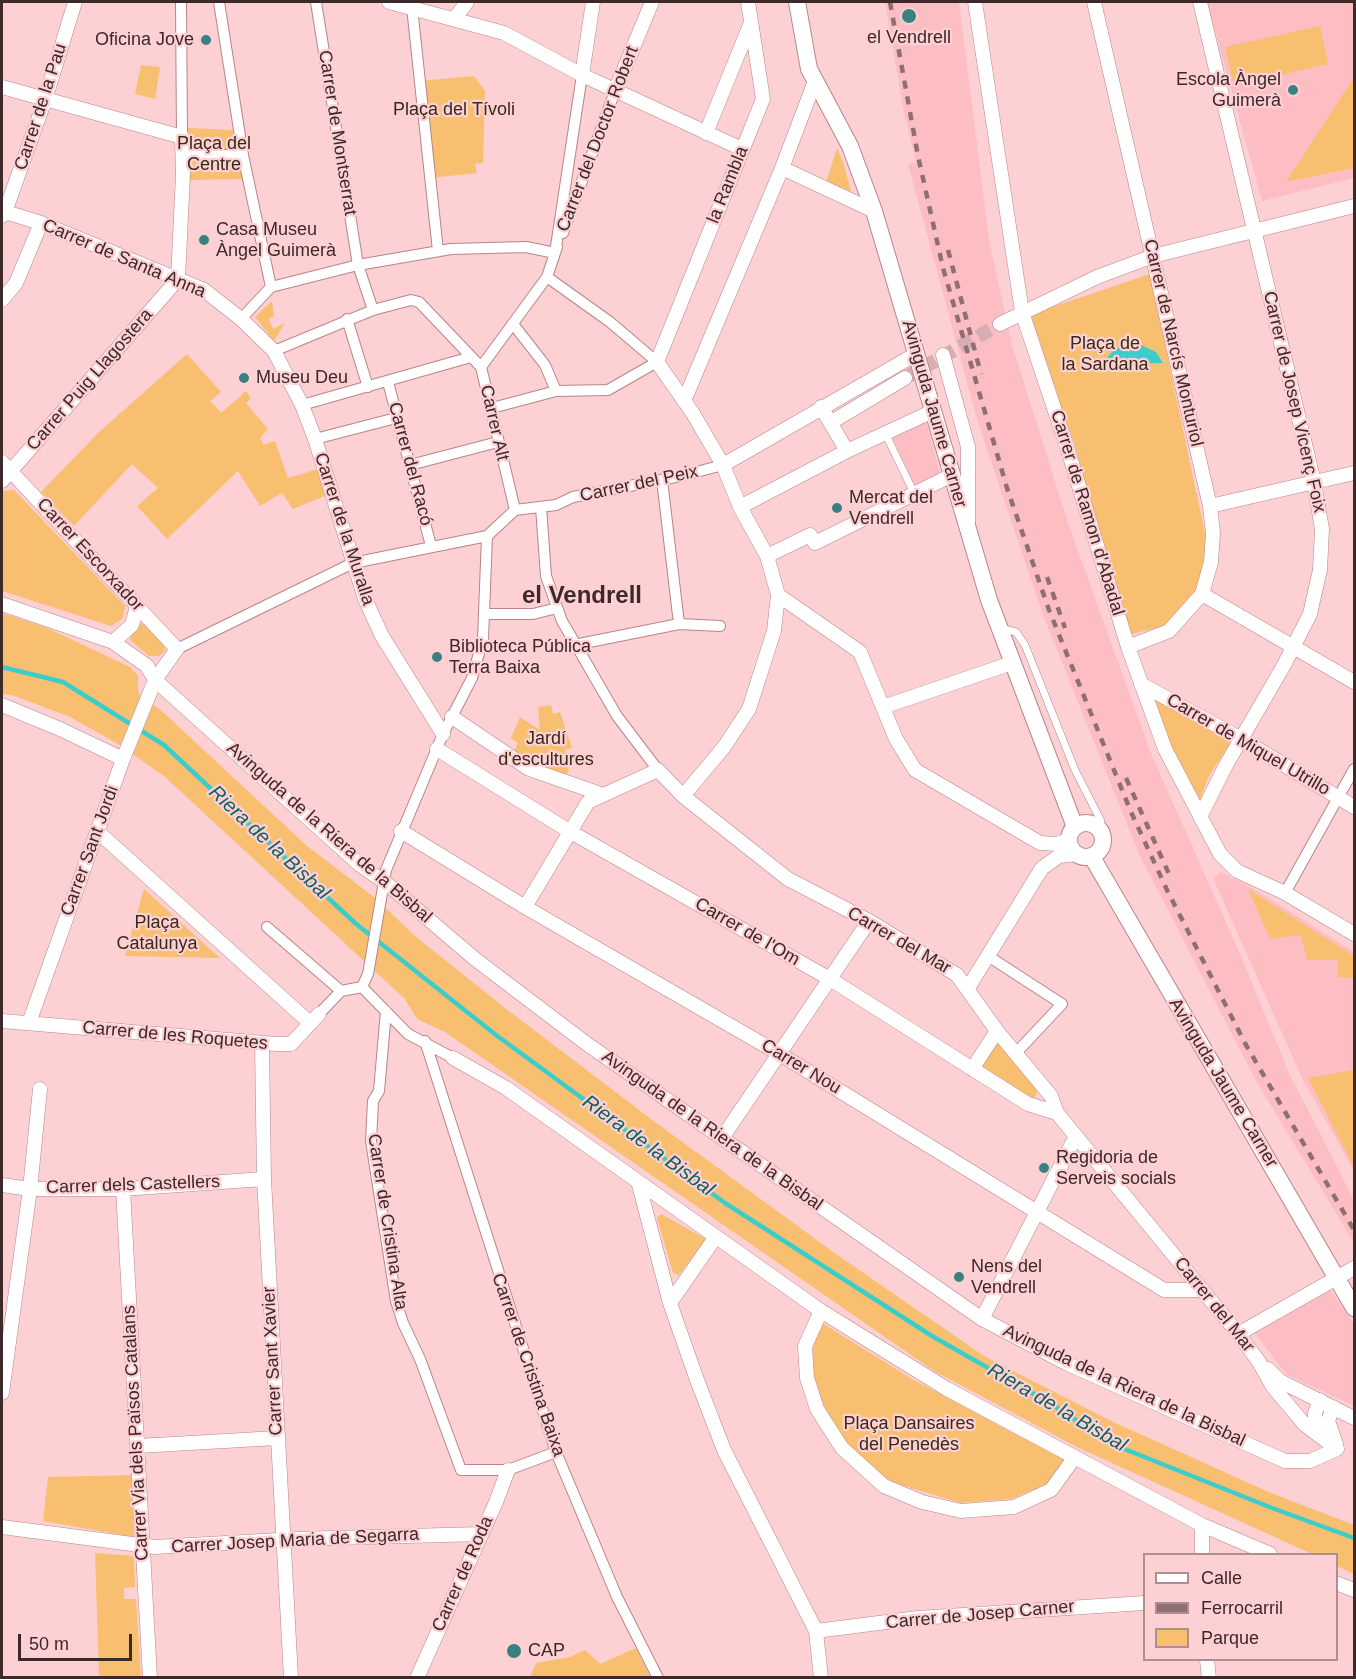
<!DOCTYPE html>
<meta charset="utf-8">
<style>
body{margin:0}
#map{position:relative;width:1356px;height:1679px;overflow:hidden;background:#fdd0d3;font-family:Helvetica,sans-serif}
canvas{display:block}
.frame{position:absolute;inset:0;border:3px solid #3d282a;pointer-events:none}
.legend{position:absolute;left:1143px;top:1553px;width:195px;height:108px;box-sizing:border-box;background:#fdd0d3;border:2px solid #b08d8f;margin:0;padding:8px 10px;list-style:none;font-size:18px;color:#3d282a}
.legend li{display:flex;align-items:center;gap:12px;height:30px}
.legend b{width:30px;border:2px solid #b08d8f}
.scale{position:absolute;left:18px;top:1634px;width:114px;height:27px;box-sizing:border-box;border:3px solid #3d282a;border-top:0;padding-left:8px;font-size:18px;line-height:21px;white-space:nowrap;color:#3d282a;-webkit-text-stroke:4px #fdd0d3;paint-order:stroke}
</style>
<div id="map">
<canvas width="1356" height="1679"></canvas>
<div class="frame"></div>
<ul class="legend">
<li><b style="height:8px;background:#fff"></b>Calle</li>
<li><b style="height:8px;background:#8f7072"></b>Ferrocarril</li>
<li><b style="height:16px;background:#f8bf71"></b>Parque</li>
</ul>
<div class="scale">50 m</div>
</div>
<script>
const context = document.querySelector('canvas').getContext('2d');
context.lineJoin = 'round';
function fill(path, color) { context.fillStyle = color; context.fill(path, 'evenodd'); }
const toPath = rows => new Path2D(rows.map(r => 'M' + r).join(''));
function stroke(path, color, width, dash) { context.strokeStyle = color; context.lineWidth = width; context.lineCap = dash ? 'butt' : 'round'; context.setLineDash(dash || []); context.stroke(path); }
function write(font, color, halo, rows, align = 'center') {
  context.font = font + ' Helvetica,sans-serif'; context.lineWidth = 4.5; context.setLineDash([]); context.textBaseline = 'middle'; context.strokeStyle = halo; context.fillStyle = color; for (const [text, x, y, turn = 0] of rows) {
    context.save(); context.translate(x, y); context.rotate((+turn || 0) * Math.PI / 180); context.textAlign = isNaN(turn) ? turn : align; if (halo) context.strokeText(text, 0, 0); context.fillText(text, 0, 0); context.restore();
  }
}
const built = toPath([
 [885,2,959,2,989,240,1012,345,1069,526,1152,756,1240,954,1289,1073,1354,1200,1354,1243,1256,1081,1139,854,1043,615,978,423,908,164,916,162,903,107],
 [1207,2,1354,2,1354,178,1262,201],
 [926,421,941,477,916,487,892,437],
 [1221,872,1259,892,1354,952,1354,1171,1303,1080,1213,878],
 [1328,1287,1354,1324,1354,1406,1286,1374,1255,1333]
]);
const green = toPath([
 [1320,26,1328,64,1234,86,1225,47],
 [141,65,160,67,155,99,135,94],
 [474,76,485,91,483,163,475,164,477,173,430,178,420,81],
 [1354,77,1354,168,1286,182],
 [188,128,233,130,246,182,242,179,192,180,189,183],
 [837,148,843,162,851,191,826,182],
 [1150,274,1209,552,1195,595,1165,626,1127,635,1074,442,1026,316],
 [272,301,274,316,269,319,273,329,285,323,274,341,255,317],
 [187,354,221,392,210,401,221,413,246,391,251,398,246,403,268,429,260,438,264,445,275,441,288,478,318,469,325,496,293,509,282,493,260,506,238,471,167,539,137,506,158,488,132,464,74,526,41,492,99,432],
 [14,490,125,606,123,618,111,626,2,591,2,491],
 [2,613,45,627,130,667,138,676,138,693,164,713,307,846,374,897,415,936,505,1008,655,1122,836,1254,984,1356,1111,1421,1271,1493,1354,1525,1354,1574,1337,1566,1336,1554,1312,1554,1077,1447,934,1371,445,1032,417,1019,405,999,164,776,118,744,70,717,12,695,2,694],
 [141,624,149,626,163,640,165,651,159,656,149,656,130,640,132,631],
 [1153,697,1232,740,1208,778,1199,803,1172,754],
 [551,705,553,714,560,712,572,748,565,750,569,772,564,775,530,764,513,753,518,743,511,738,520,717,540,730,538,707],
 [144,889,220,958,125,956],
 [1248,889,1354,956,1354,978,1338,977,1338,960,1307,960,1301,935,1270,939],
 [994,1036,1038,1090,1034,1099,1031,1100,974,1067],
 [1354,1070,1354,1167,1308,1078],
 [661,1214,706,1239,679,1275,673,1273,657,1218],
 [822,1323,912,1379,1066,1461,1050,1483,1011,1499,961,1503,894,1483,868,1467,846,1443,820,1405,812,1368,814,1338],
 [133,1475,134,1537,43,1521,48,1477],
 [95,1553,134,1556,135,1587,124,1588,124,1599,136,1599,141,1677,99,1677],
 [636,1648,650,1677,530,1677,536,1663,570,1657,585,1650,600,1664]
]);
const water = toPath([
 [1131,343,1139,344,1156,352,1163,363,1101,364,1115,349]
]);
const stream = toPath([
 [2,667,63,682,164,745,355,923,496,1035,725,1203,932,1336,1053,1405,1112,1444,1272,1508,1354,1538]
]);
const minorTunnel = toPath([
 [905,378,1000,324]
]);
const service = toPath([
 [885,433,914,493],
 [1000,628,1016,632,1025,645,1075,770,1101,821,1097,827]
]);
const pedestrian = toPath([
 [181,2,182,137],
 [219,2,243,155,271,287],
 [316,2,358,265,373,310],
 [412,7,438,251],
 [183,155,243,155],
 [563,233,615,91],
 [241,319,271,287,358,265,451,249,526,247,555,253,582,75],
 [347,319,368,387],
 [513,324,545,365,556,391],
 [274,351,373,310,411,300,419,302,481,367,515,510],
 [481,367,547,277,557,247],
 [388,382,431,546],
 [302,405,471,357],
 [492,408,556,391,608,390,657,362,610,322,547,277],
 [315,439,396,418],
 [410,465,498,442],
 [662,480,679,624],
 [541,507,546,576,562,621,617,716,658,770],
 [485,614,533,614,557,608],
 [574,645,679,624,720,626],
 [177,649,353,563,487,536],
 [1285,893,1354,769],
 [267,927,341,991],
 [988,956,1062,1004,1015,1054],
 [362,987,368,974,386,870,443,734,472,678,483,639,487,536,515,510,556,505,573,497,681,476,723,465],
 [362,987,408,1034,453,1058],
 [386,1011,379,1091,373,1101,371,1141,396,1301,403,1323,420,1359,461,1470,508,1470,556,1452],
 [319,1014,341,991,362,987],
 [425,1041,556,1452,617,1597,658,1678]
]);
const minor = toPath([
 [389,2,504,33,582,75,742,149],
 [748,2,763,99,657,362,692,412,723,465,740,507,767,556,778,595,860,652,896,739,915,770,1040,843,1057,844,1069,840],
 [975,2,1022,312,1067,447,1128,647,1165,749,1220,854,1237,871,1285,893,1354,934],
 [1094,2,1210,506,1213,533,1211,562,1202,594,1169,631,1128,647],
 [1200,2,1314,482,1322,529,1320,570,1310,614,1284,665,1226,765,1200,817],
 [455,18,467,2],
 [582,75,593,2],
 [2,87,182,137,183,174,178,279],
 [615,91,652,2],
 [706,133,750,25],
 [782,168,874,211],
 [2,211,41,223,204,290,241,319,274,351,302,405,315,439,365,599,382,636,443,734],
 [2,216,5,212,45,100,75,2],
 [2,300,16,283,41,223],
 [1000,324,1097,277,1153,256,1354,206],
 [943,355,968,447,968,522],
 [684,401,782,168,815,81],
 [821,407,847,451,933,411],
 [830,423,905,378],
 [2,462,177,649,155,680,123,759,29,1023],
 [723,465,916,354],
 [2,481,178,279],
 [1210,506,1354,473],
 [740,507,847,451],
 [767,556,810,535,815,543,952,475],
 [1202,594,1354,682],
 [2,604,113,642,147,666,155,680,360,865,386,883,475,959,587,1044,982,1319,1066,1363,1285,1461,1310,1461,1337,1449],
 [113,642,132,625,137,606],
 [1141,684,1241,739,1354,807],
 [2,705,60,729,123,759],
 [883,707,1012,663],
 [452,717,529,769,601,794],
 [437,749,569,831,830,979,1028,1104,1057,1113],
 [683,796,724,747,749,709,774,631,778,595],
 [97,831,310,1023],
 [401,831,525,907,778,1053,1164,1290,1203,1290],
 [525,907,588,802,658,770,683,796,788,879,869,921,957,975,997,1031,1051,1096,1057,1113,1240,1336,1259,1362,1273,1387,1305,1425,1337,1449],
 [968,988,1042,868,1059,856,1076,854],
 [2,1021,276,1044,291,1044,319,1014],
 [262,1045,264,1179,291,1678],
 [453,1058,506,1088,821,1311,947,1389,1202,1525,1270,1554],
 [972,1069,997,1031],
 [722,1138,869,921],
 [2,1185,30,1189,123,1189,264,1179],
 [639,1185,670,1303,697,1380,724,1450,816,1631,821,1678],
 [123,1189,150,1678],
 [670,1303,715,1238],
 [821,1311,805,1346,807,1378,817,1409,842,1448,884,1486,922,1502,961,1511,1014,1507,1051,1490,1075,1457],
 [982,1319,1076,1136],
 [1238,1334,1354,1268],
 [1268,1369,1280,1381,1354,1418],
 [2,1393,30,1189,40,1089],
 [1320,1400,1315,1413,1315,1423,1323,1435],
 [1333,1407,1328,1421,1336,1444],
 [138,1446,277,1438],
 [1202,1525,1202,1554],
 [2,1527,155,1547,297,1539,481,1534],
 [1336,1583,1354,1590],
 [816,1631,918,1618,1144,1603],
 [1207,1660,1209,1678],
 [417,1678,496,1502,508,1470]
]);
const tertiary = toPath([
 [797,2,809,69,850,146,874,211,989,600,1075,827],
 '1069 840a17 17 0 1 1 34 0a17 17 0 1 1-34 0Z',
 [1092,857,1354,1308]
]);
const rail = toPath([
 [890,2,918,156,943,268,1007,488,1049,610,1131,812,1167,890,1246,1045,1354,1230],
 [948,250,981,374],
 [1047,577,1065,628],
 [1126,778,1169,874]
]);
const markers = [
 [909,16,8,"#398180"],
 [206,40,6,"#398180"],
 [1293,90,6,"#398180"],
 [204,240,6,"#398180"],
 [244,378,6,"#398180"],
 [837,508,6,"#398180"],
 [437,657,6,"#398180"],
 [1044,1168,6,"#398180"],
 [959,1277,6,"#398180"],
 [514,1651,8,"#398180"]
];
const poiNames = [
 ["el Vendrell",909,38,"center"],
 ["Oficina Jove",194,40,"right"],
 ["Escola Àngel",1281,80,"right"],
 ["Guimerà",1281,101,"right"],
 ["Casa Museu",216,230],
 ["Àngel Guimerà",216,251],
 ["Museu Deu",256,378],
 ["Mercat del",849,498],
 ["Vendrell",849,519],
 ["Biblioteca Pública",449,647],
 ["Terra Baixa",449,668],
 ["Regidoria de",1056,1158],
 ["Serveis socials",1056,1179],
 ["Nens del",971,1267],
 ["Vendrell",971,1288],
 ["CAP",528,1651]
];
const streetNames = [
 ["Carrer de la Pau",41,107,-72],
 ["Carrer de Montserrat",337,133,81],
 ["Carrer del Doctor Robert",598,139,-69],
 ["la Rambla",728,185,-68],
 ["Carrer de Santa Anna",124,259,23],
 ["Carrer de Narcís Monturiol",1173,343,77],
 ["Carrer Puig Llagostera",90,380,-49],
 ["Carrer de Josep Vicenç Foix",1294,402,77],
 ["Avinguda Jaume Carner",934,414,74],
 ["Carrer Alt",494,423,77],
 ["Carrer del Racó",410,464,75],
 ["Carrer del Peix",639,484,-12],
 ["Carrer de Ramon d'Abadal",1087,513,73],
 ["Carrer de la Muralla",344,529,72],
 ["Carrer Escorxador",90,555,47],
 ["Carrer de Miquel Utrillo",1248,745,30],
 ["Avinguda de la Riera de la Bisbal",329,833,41],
 ["Carrer Sant Jordi",90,851,-70],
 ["Carrer de l'Om",747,932,30],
 ["Carrer del Mar",899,941,30],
 ["Carrer de les Roquetes",175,1036,5],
 ["Carrer Nou",801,1067,31],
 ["Avinguda Jaume Carner",1223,1083,59],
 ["Avinguda de la Riera de la Bisbal",712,1131,35],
 ["Carrer dels Castellers",133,1185,-2],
 ["Carrer de Cristina Alta",387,1222,81],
 ["Carrer del Mar",1214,1305,51],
 ["Carrer Sant Xavier",273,1361,-93],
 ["Carrer de Cristina Baixa",528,1365,71],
 ["Avinguda de la Riera de la Bisbal",1124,1386,25],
 ["Carrer Via dels Països Catalans",136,1433,-93],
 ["Carrer Josep Maria de Segarra",295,1541,-3],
 ["Carrer de Roda",463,1574,-66],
 ["Carrer de Josep Carner",980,1615,-5]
];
const parkNames = [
 ["Plaça del Tívoli",454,110],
 ["Plaça del",214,144],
 ["Centre",214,165],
 ["Plaça de",1105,344],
 ["la Sardana",1105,365],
 ["Jardí",546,739],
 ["d'escultures",546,760],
 ["Plaça",157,923],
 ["Catalunya",157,944],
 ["Plaça Dansaires",909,1424],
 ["del Penedès",909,1445]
];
const waterNames = [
 ["Riera de la Bisbal",269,843,43],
 ["Riera de la Bisbal",648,1146,36],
 ["Riera de la Bisbal",1057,1408,30]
];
const districtNames = [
 ["el Vendrell",582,596]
];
fill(built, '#fdbec3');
fill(green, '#f8bf71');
fill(water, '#3ccdcb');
stroke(stream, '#3ccdcb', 4.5);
stroke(minorTunnel, '#d7aeb1', 14, [14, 7]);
stroke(service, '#b88589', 8);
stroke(pedestrian, '#b88589', 12);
stroke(minor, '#b88589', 15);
stroke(tertiary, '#b88589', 18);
stroke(service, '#fff', 7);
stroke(pedestrian, '#fff', 10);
stroke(minor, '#fff', 14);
stroke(tertiary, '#fff', 16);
stroke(rail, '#8f7072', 4.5, [8, 8]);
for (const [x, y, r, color] of markers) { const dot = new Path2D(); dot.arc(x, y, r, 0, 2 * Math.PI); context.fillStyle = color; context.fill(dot); stroke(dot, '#fdd0d3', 2); }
write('18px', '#3d282a', '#fdd0d3', poiNames, 'left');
write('18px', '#3d282a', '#fdd0d3', streetNames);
write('18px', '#372a17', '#fdd0d3', parkNames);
write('italic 20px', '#10605f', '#fdd0d3', waterNames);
write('bold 24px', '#3d282a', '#fdd0d3', districtNames);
</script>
